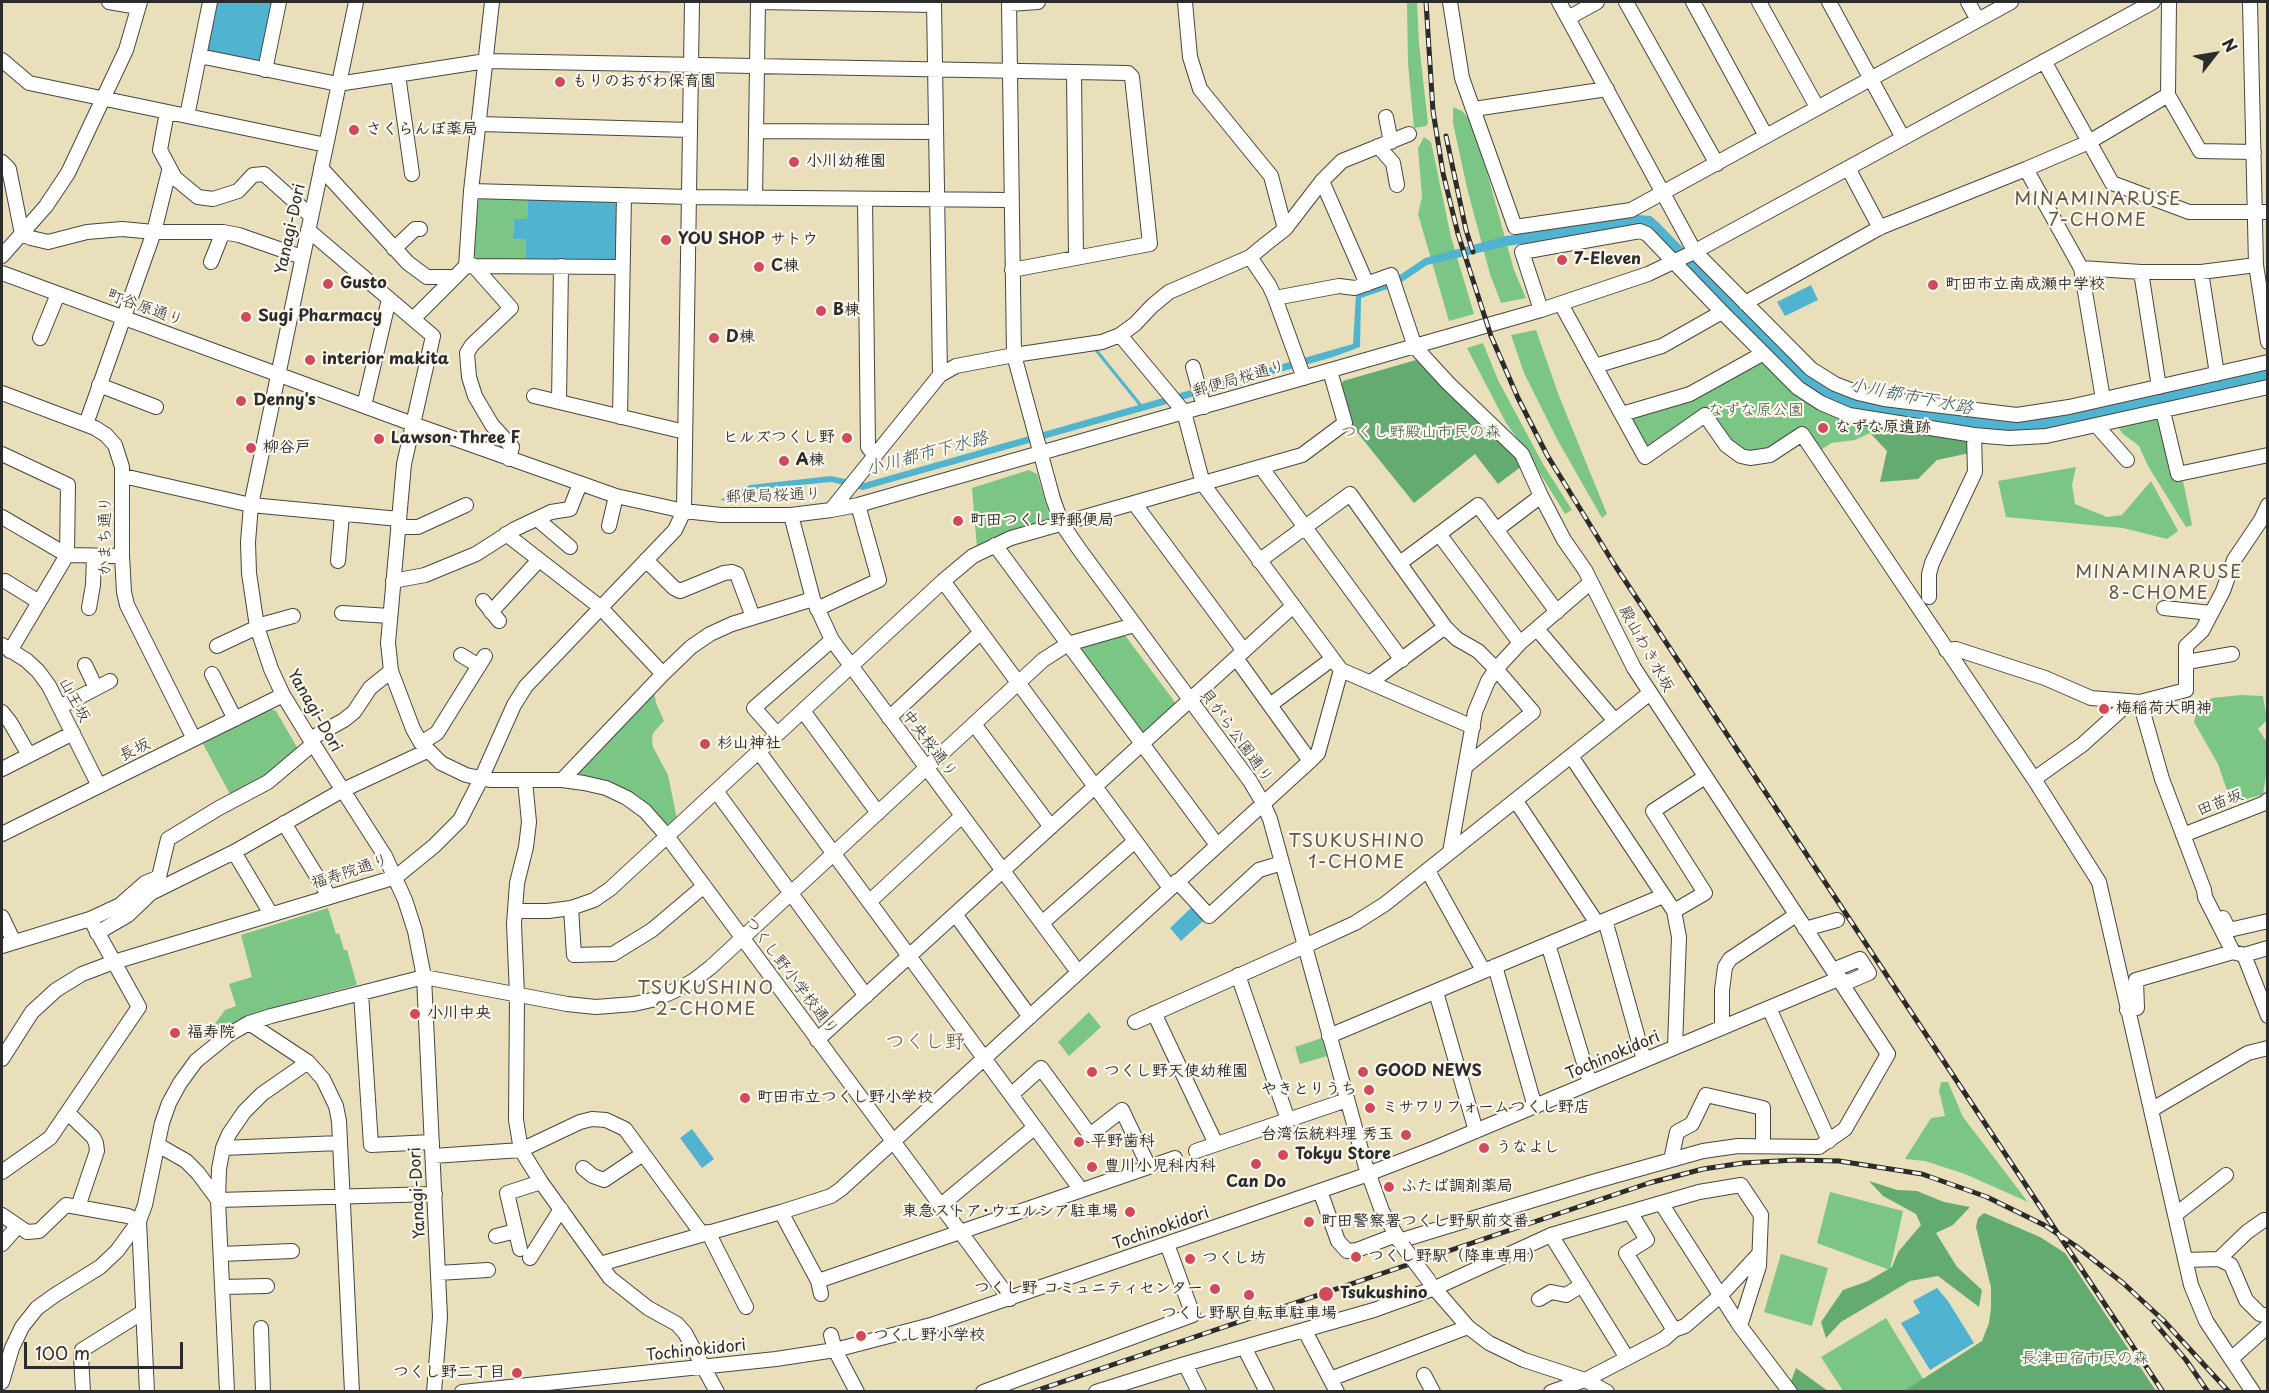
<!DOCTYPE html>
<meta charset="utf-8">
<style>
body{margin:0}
#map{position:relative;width:2269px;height:1393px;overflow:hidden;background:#eadfbb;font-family:"Playpen Sans",sans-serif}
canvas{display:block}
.frame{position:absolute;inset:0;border:3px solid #2b2b2b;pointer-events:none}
.north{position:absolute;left:2185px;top:24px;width:60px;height:60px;-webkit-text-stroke:4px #fbf7ec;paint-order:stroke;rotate:59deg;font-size:16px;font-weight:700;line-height:24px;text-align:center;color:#2b2b2b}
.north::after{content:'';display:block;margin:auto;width:21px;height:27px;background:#2b2b2b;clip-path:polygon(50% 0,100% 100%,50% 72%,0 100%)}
.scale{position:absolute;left:24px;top:1342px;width:159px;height:27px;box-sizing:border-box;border:3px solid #2b2b2b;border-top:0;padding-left:8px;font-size:18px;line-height:21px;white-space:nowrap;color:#2b2b2b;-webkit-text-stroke:4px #fbf7ec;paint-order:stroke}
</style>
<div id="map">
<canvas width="2269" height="1393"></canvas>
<div class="frame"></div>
<div class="north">N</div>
<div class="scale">100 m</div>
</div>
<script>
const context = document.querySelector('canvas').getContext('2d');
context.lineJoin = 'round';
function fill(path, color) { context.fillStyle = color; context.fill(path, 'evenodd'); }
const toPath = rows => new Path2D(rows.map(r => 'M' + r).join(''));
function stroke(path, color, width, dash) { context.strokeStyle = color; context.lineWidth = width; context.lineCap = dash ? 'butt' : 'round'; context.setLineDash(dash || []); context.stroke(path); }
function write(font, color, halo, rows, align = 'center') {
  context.font = font + ' "Playpen Sans","Klee One",sans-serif'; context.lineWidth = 4.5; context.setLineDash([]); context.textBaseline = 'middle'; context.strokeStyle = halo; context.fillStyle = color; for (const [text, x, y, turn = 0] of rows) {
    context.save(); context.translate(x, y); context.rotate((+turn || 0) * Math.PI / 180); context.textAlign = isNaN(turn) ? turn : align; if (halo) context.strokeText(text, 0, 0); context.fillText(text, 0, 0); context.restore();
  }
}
const green = toPath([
 [1407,2,1417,2,1419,44,1428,123,1426,126,1414,128,1408,64],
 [1453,107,1462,111,1469,119,1486,169,1514,270,1526,298,1501,303,1490,274,1467,188,1453,123],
 [1424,137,1431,142,1451,237,1474,314,1449,321,1418,214,1422,197,1418,148],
 [482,198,528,199,527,219,514,219,513,239,526,240,525,260,477,259,474,254,478,201],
 [1536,330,1559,396,1607,514,1602,518,1557,439,1524,373,1511,335],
 [1483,343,1498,380,1543,464,1572,510,1565,514,1527,452,1506,423,1467,348],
 [1759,363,1766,364,1872,425,1870,433,1855,440,1831,443,1818,452,1803,429,1769,450,1758,453,1738,449,1706,410,1652,446,1643,444,1631,422,1634,417],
 [2158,412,2182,476,2192,525,2186,527,2148,466,2139,446,2122,433,2115,421],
 [2076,467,2072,485,2075,504,2107,517,2122,515,2151,481,2178,531,2167,539,2123,528,2006,517,1998,481],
 [1029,470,1037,474,1050,517,1049,522,977,548,972,488],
 [1124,634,1177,705,1143,736,1077,648],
 [654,691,656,703,664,721,653,733,652,740,653,747,668,775,677,819,671,824,666,824,649,805,629,792,608,782,579,775,578,770],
 [2241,695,2263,696,2267,720,2258,729,2267,742,2268,762,2263,795,2236,801,2229,796,2218,764,2194,722,2198,708,2212,698],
 [270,709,276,711,298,749,264,779,231,796,202,742],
 [328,908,336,934,339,933,344,950,347,950,357,985,271,1008,248,1016,217,1034,214,1025,225,1010,236,1006,229,984,252,977,241,935],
 [1089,1012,1101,1027,1069,1056,1058,1042],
 [1322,1038,1327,1056,1300,1064,1295,1047],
 [1941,1082,1948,1082,1963,1117,2028,1202,1965,1174,1925,1161,1905,1159,1931,1118,1945,1116,1939,1091],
 [1830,1192,1903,1211,1890,1270,1817,1243],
 [1781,1254,1828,1268,1812,1326,1764,1312],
 [1886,1318,1930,1390,2146,1391,1843,1391,1821,1357]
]);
const forest = toPath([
 [1416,360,1421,362,1514,455,1522,466,1498,484,1475,454,1414,503,1352,426,1341,386,1343,381],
 [1872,425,1970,440,1970,453,1937,460,1918,479,1880,482,1887,451,1870,433],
 [1869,1181,1897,1190,1917,1191,1944,1202,1970,1207,1953,1225,1936,1233,1957,1267,1982,1290,1979,1307,1938,1276,1910,1281,1841,1322,1826,1338,1821,1322,1843,1290,1868,1281,1892,1267,1898,1252,1921,1225,1916,1214,1883,1196],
 [1984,1213,2040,1237,2065,1253,2156,1391,1904,1391,1982,1341,1989,1323,1991,1308,1991,1287,1976,1227,1978,1218],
 [1796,1368,1828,1391,1787,1392]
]);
const water = toPath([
 [215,2,275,2,262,60,257,63,209,53,205,49],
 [528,199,615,199,618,203,617,257,614,260,525,260,526,240,513,239,514,219,527,219],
 [1637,215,1651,216,1658,222,1791,359,1814,379,1904,407,2007,420,2030,420,2051,417,2267,368,2267,380,2051,430,2001,432,1871,414,1844,407,1812,390,1785,369,1659,237,1625,229,1507,246,1427,265,1396,286,1361,298,1360,347,1333,357,863,490,832,482,820,483,749,490,732,501,720,500,750,485,831,476,864,483,1353,344,1356,295,1394,279,1425,258,1506,236],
 [1811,285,1818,300,1785,316,1777,302],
 [1192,907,1204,920,1181,941,1170,928],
 [692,1129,714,1159,702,1168,680,1138],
 [1937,1288,1948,1301,1974,1343,1930,1370,1901,1323,1920,1313,1913,1301]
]);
const stream = toPath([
 [1096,350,1142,407]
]);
const minor = toPath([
 [109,2,138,7],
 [356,2,251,505,248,542,249,573,257,627,271,669,283,695,310,739,385,856,405,900,415,931,424,977,440,1317,434,1392],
 [758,2,934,5],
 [934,2,940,375],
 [1009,2,1014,355,1053,499,1062,524,1079,549,1250,781,1263,803,1270,819,1365,1164,1382,1211,1403,1246],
 [1185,2,1190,57,1200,89,1271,176,1285,229],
 [1450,2,1462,78,1515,227,1631,210,2011,2],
 [1559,2,1695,252,1811,369,1835,384,1858,393,1884,399,2017,415,2069,407,2268,362],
 [1626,2,1717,164],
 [1693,2,1766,136],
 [1759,2,1817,107],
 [1829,2,1903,138],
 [1968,2,1978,20],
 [2169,2,2168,95,2200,151,2254,152],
 [2250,2,2256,265,2268,342],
 [1009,4,1038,2],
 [1568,18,1597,2],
 [199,56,338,84,486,61,1128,73,1132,77,1150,244,1012,270],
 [2,60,29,83,326,145],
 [2044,61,2112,183,2189,212,2268,212],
 [265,70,279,2],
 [1074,72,1076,258],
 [398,75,412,174],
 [1474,109,1607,89],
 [167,112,160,150,175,178,198,197,213,199,238,191,253,175,264,174,311,216],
 [187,116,210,2],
 [1386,117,1391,142],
 [479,124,690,130],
 [756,131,936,132],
 [1378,146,1393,163,1397,185],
 [2,162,9,169,22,234,31,238,48,242,87,232,122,229,154,232,223,232,239,235,302,257],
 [321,168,408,263,427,277,454,277],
 [1848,168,1880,228],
 [2026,169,2081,268,2103,399],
 [1322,181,1367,284],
 [471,191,689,197,1011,200],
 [755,198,758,2],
 [865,199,868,447,875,456],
 [308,230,433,336,404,464,388,643,391,671,413,729,421,743,441,763,466,775,490,780,562,780,584,783,606,788,627,798,645,811,667,836,1010,1299],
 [394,249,415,229,420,229],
 [2,256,46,206,68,173,126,50,140,2],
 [1250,257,1269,285,1275,298,1304,378],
 [211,262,223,232],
 [473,265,511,308,472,345,467,353,469,377,475,396,492,425,512,447,509,459],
 [466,266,471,191,492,2],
 [2081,268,2141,272,2201,272,2256,265],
 [2141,272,2159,387],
 [2201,272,2217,374],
 [2,273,413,424,616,496,684,511,721,515,791,515,831,510,858,505,1541,310,1648,274,1692,253,2153,2],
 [1275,298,1339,286,1355,288,1391,275,1415,347,1448,383,1522,454,1541,496,1564,540,1585,570,1634,668,1888,1054,1845,1129,1819,1147,1738,1146,1703,1151,1589,1183,1399,1241],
 [1745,303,1881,227,2026,169,2089,142,2168,95],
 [1561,304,1645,457,1705,415,1726,445,1741,456,1750,458,1770,455,1802,434,2034,779,2099,882,2191,1285,2206,1321,2253,1392],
 [1541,310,1522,252,1640,231,1647,234,1722,312,1798,388,1821,403,1849,415,1974,435,2009,438,2046,436,2268,387],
 [413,319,466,266,622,267],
 [1120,335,1184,412,1203,484,1341,670,1473,727],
 [40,338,58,294],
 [1595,366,1662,346,1722,312],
 [1193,367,1204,407],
 [99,385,156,407],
 [2,393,95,428,106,435,115,445,122,467,122,556,124,592,127,605,194,739],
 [534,396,685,432],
 [559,402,561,266],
 [364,406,389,299],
 [2163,411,2178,474,2268,455],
 [1622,414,1690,394,1762,354],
 [620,417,624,195],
 [86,424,154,232,169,171],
 [2097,426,2127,460],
 [2,454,68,485,67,555,10,651],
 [1261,467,1402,660],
 [123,476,251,505,399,519],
 [1134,503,1244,651],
 [831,510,940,375,956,366,1014,355,1102,342,1120,335,1135,324,1152,306,1169,292,1250,257,1267,243,1285,229,1322,181,1342,161,1409,134],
 [791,515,813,599,832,640,1078,972],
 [2,517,67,555,122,556],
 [537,519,570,547],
 [609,526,616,496],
 [398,527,418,527,466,505],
 [1496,530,1541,496],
 [506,534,600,607,663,674],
 [1439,534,1520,643],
 [995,545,1217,845],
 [646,560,674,588,680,591,724,573,732,572,737,574,753,617],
 [338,561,342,514],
 [1259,561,1350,494,1445,627,1457,639,1478,651,1496,669,1533,712,1466,766],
 [1400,563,1478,505,1557,612],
 [5,581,39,602],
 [393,581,425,575,476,554,515,529,551,512,570,509,580,484],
 [943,581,1170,888],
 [1929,597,1929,574,1932,563,1975,472,1974,435],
 [483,601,499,621],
 [89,608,93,585,94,556],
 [2164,608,2211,613],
 [817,609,879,580,858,505],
 [491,612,539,560],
 [342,613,390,616],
 [1537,629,1615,721],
 [2,645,26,660,38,671,49,686,99,786],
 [217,646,264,624,293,616],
 [1946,650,1956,649,2045,678,2091,698,2140,702,2162,779,2204,890,2205,897,2233,952],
 [461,655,479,666],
 [1236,658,1310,761],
 [2187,662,2232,654],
 [85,665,96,688],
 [212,674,235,719],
 [1371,682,1445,627],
 [1270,705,1332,659],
 [60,707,110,681],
 [803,711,878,813],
 [2,712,10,722,29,755],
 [889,718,981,632],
 [974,724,1051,827],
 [777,734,754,708,832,640],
 [310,739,344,720,354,712,370,688,391,671],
 [421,743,437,733,485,656],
 [759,752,1081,1190],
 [1571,756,1674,911,1679,937,1675,1047],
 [2,769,73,733],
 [2034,779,2082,745,2122,709,2140,702,2186,690,2186,646,2202,631,2223,591,2234,560,2261,520,2268,505],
 [562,780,663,674,691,647,710,634,732,624,813,599],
 [525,781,529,822,526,847,517,883,514,924,517,995,516,1120,521,1150,541,1182,610,1278,648,1308,677,1324,685,1333,717,1392],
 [716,791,866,996],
 [1516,801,1597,923],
 [284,823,329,896],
 [2,834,283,695],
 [2183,835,2265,803,2268,800],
 [234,852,271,914],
 [1450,852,1475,712,1488,681,1496,669,1520,643,1591,582],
 [1428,871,1483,970],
 [1177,881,1209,916,1259,870,1282,863],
 [869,902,962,816],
 [571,908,574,955,613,954,652,930,704,886],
 [515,911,548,911,571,908,594,900,610,889,943,581,973,556,1011,538,1302,455,1345,423,1330,371],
 [1674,911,1705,893,1653,811,1705,777],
 [955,914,1030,1017],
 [2,917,14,942],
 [2223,918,2229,930,2268,921],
 [1605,920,1644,1060],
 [1042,923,1135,841],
 [1805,929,1837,920],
 [97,933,128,915,151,893,234,852,343,790,427,751],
 [1548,944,1590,1083],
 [2,946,90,919,120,905,145,883,159,877,168,839,219,808,268,782,313,744],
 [2244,955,2268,1016],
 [1860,959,1869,973,1848,982,1838,979,1838,968,1860,959],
 [1495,966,1535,1107],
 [1238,975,1288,1120],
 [1436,992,1476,1131],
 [361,993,371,1145,432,1142],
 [1769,1008,1829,1141],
 [2127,1010,2137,1008,2136,980,2233,952,2244,955,2268,948],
 [1154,1013,1216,1144],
 [1135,1022,1305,946,1355,923,1385,904,1650,693],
 [249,1023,308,1062,323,1079,336,1106,339,1121,352,1392],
 [1722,1028,1722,990,1725,967,1730,959,1796,915],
 [1329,1036,1663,896],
 [817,1040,1293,606],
 [2,1059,32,1012,56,990,82,974,114,962,396,877,434,846,460,820,481,779,514,705,526,686,675,530,684,511,692,2],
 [1011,1095,1041,1068,1090,1135,1122,1110,1149,1167],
 [2151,1110,2248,1053,2268,1048],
 [68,1113,93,1137,96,1143,97,1151,78,1207],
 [158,1145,186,1161,198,1173,218,1200,435,1194],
 [223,1148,339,1143],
 [1196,1151,1347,1100],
 [433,1156,521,1150,580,1122,592,1119,606,1120,625,1129,702,1234],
 [1671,1160,1677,1132,1692,1124,1706,1095,1763,1108,1763,1146],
 [583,1168,593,1176,604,1180,643,1154],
 [2,1172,50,1138,139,1007,94,926],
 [1320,1191,1338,1241,1347,1251,1357,1250,1396,1235],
 [1661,1203,1740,1326,1790,1392],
 [940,1206,1035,1127],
 [781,1212,818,1281,821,1294],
 [1630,1212,1647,1240,1626,1253,1674,1330],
 [2,1215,27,1232,39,1231,66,1205,128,1216,139,1221,147,1392],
 [2175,1215,2226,1175],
 [708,1232,746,1307],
 [1551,1235,1627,1358],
 [496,1236,516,1231],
 [2,1244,17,1227],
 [520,1249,507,1193,541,1182],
 [221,1254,292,1251],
 [530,1258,561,1209],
 [2219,1259,2231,1265,2246,1300,2260,1314,2268,1316],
 [2185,1260,2219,1259,2247,1232,2264,1220,2268,1220],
 [600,1264,781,1212,831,1196,841,1189,1310,761,1318,753,1341,670],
 [438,1273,488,1270],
 [818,1281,1175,1158],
 [1429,1282,1468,1327,1489,1343,1524,1360,1585,1380,1607,1392],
 [223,1287,267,1286],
 [1539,1299,1551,1292,1566,1295,1582,1285],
 [261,1328,263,1392],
 [1305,1331,1337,1392],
 [831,1335,835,1350,857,1392],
 [1244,1347,1267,1392],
 [2231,1359,2268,1326],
 [1185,1364,1199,1392],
 [1424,1375,1433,1392],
 [1330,1379,1468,1327],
 [2,1382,12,1348,22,1327,37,1308,55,1295,100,1267,117,1251,139,1221,145,1205,162,1123,169,1103,180,1083,196,1061,228,1035,249,1023,271,1016,424,977,567,1004,596,1007,634,1004,656,999,674,991,693,981,711,967,1043,660,1068,644,1134,625],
 [83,1392,81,1356,82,1350,143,1312],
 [227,1392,218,1200,219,1169,223,1148,229,1134,244,1112,262,1094,308,1062],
 [462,1392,776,1359,835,1350,931,1325,1360,1177,1435,1148,1838,979],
 [983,1392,1193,1315,1167,1244],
 [1096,1392,1185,1364,1374,1310,1435,1288,1551,1235,1699,1192,1741,1185,1761,1215,1759,1266,1740,1326],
 [1551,1392,1585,1380,1664,1339,1674,1330,1685,1326,1720,1296,1758,1255]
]);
const rail = toPath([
 [1426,2,1433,111,1443,173,1458,234,1491,336,1518,398,1547,455,1614,564,2163,1392],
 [1446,136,1466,230,1473,252],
 [2154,1322,2186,1360,2208,1392],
 [1032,1392,1649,1183,1703,1169,1743,1163,1795,1160,1839,1161,1922,1174,1987,1197,2044,1225,2076,1246,2123,1283,2163,1320,2229,1392]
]);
const minorBridge = toPath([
 [1403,1246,1429,1281]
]);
const markers = [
 [560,82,6,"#d1495b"],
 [354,130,6,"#d1495b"],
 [794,162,6,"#d1495b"],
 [666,240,6,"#d1495b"],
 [1562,260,6,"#d1495b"],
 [759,267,6,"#d1495b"],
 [328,284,6,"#d1495b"],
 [1933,285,6,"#d1495b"],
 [821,311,6,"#d1495b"],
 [246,317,6,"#d1495b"],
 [714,338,6,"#d1495b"],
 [310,360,6,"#d1495b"],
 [241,401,6,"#d1495b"],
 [1823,428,6,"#d1495b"],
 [847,438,6,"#d1495b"],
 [379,439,6,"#d1495b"],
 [251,448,6,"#d1495b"],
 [784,461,6,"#d1495b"],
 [958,521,6,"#d1495b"],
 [2104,709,6,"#d1495b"],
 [705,744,6,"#d1495b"],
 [415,1014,6,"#d1495b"],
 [175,1033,6,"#d1495b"],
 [1092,1072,6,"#d1495b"],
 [1363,1072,6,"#d1495b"],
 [1369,1090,6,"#d1495b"],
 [745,1098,6,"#d1495b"],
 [1370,1108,6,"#d1495b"],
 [1406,1135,6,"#d1495b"],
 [1079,1142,6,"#d1495b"],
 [1484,1148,6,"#d1495b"],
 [1283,1155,6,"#d1495b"],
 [1256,1164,6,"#d1495b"],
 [1092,1167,6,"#d1495b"],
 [1389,1187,6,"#d1495b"],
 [1130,1212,6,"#d1495b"],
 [1309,1222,6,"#d1495b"],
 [1356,1257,6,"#d1495b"],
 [1190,1259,6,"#d1495b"],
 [1215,1289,6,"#d1495b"],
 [1326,1294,8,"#d1495b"],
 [1249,1295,6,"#d1495b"],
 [861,1336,6,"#d1495b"],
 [517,1373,6,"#d1495b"]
];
const poiNames = [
 ["もりのおがわ保育園",572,82],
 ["さくらんぼ薬局",366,130],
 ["小川幼稚園",806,162],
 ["YOU SHOP サトウ",678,240],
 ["7-Eleven",1574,260],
 ["C棟",771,267],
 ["Gusto",340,284],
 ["町田市立南成瀬中学校",1945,285],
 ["B棟",833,311],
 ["Sugi Pharmacy",258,317],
 ["D棟",726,338],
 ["interior makita",322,360],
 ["Denny's",253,401],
 ["なずな原遺跡",1835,428],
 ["ヒルズつくし野",835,438,"right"],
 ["Lawson･Three F",391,439],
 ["柳谷戸",263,448],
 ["A棟",796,461],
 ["町田つくし野郵便局",970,521],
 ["梅稲荷大明神",2116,709],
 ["杉山神社",717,744],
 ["小川中央",427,1014],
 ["福寿院",187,1033],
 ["つくし野天使幼稚園",1104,1072],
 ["GOOD NEWS",1375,1072],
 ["やきとりうち",1357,1090,"right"],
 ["町田市立つくし野小学校",757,1098],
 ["ミサワリフォームつくし野店",1382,1108],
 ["台湾伝統料理 秀玉",1394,1135,"right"],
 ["平野歯科",1091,1142],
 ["うなよし",1496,1148],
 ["Tokyu Store",1295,1155],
 ["豊川小児科内科",1104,1167],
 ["Can Do",1256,1183,"center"],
 ["ふたば調剤薬局",1401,1187],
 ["東急ストア･ウエルシア駐車場",1118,1212,"right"],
 ["町田警察署つくし野駅前交番",1321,1222],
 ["つくし野駅（降車専用）",1368,1257],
 ["つくし坊",1202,1259],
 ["つくし野 コミュニティセンター",1203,1289,"right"],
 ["Tsukushino",1340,1294],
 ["つくし野駅自転車駐車場",1249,1314,"center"],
 ["つくし野小学校",873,1336],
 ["つくし野二丁目",505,1373,"right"]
];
const streetNames = [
 ["Yanagi-Dori",291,229,-78],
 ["町谷原通り",145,308,20],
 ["郵便局桜通り",1239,379,-16],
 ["郵便局桜通り",773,496,-2],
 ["かまち通り",106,536,-90],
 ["殿山わき水坂",1646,649,61],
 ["山王坂",74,700,62],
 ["Yanagi-Dori",314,711,60],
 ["貝がら公園通り",1236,736,54],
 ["中央桜通り",929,744,53],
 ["長坂",135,750,-26],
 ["田苗坂",2220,803,-21],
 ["福寿院通り",350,872,-18],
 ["つくし野小学校通り",791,976,53],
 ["Tochinokidori",1613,1056,-23],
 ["Yanagi-Dori",418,1193,-93],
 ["Tochinokidori",1161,1229,-19],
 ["Tochinokidori",696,1351,-6]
];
const parkNames = [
 ["なずな原公園",1756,411],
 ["つくし野殿山市民の森",1421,433],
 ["長津田宿市民の森",2085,1359]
];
const neighbourhoodNames = [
 ["MINAMINARUSE",2098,200],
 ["7-CHOME",2098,221],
 ["MINAMINARUSE",2159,573],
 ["8-CHOME",2159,594],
 ["TSUKUSHINO",1357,842],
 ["1-CHOME",1357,863],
 ["TSUKUSHINO",706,989],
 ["2-CHOME",706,1010]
];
const waterNames = [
 ["小川都市下水路",1911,397,11],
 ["小川都市下水路",927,454,-15]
];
const quarterNames = [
 ["つくし野",925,1042]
];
fill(green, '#7bc684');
fill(forest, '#64ab72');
fill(water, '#50b3cf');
stroke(stream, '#50b3cf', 3);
stroke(minor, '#484641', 16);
stroke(minor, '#fff', 14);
stroke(rail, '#2b2b2b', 5);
stroke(rail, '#fbf7ec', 3, [9]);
stroke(minorBridge, '#484641', 16, []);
stroke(minorBridge, '#fff', 14);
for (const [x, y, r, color] of markers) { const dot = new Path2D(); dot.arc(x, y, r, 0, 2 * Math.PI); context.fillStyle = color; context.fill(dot); stroke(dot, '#fbf7ec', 2); }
write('bold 16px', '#2b2b2b', '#fbf7ec', poiNames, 'left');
write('16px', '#2b2b2b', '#fbf7ec', streetNames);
write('16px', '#435a46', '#fbf7ec', parkNames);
context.letterSpacing = '1.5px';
write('18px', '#615547', '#fbf7ec', neighbourhoodNames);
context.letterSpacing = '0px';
write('italic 18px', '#385b64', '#fbf7ec', waterNames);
write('20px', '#615547', '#fbf7ec', quarterNames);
</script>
